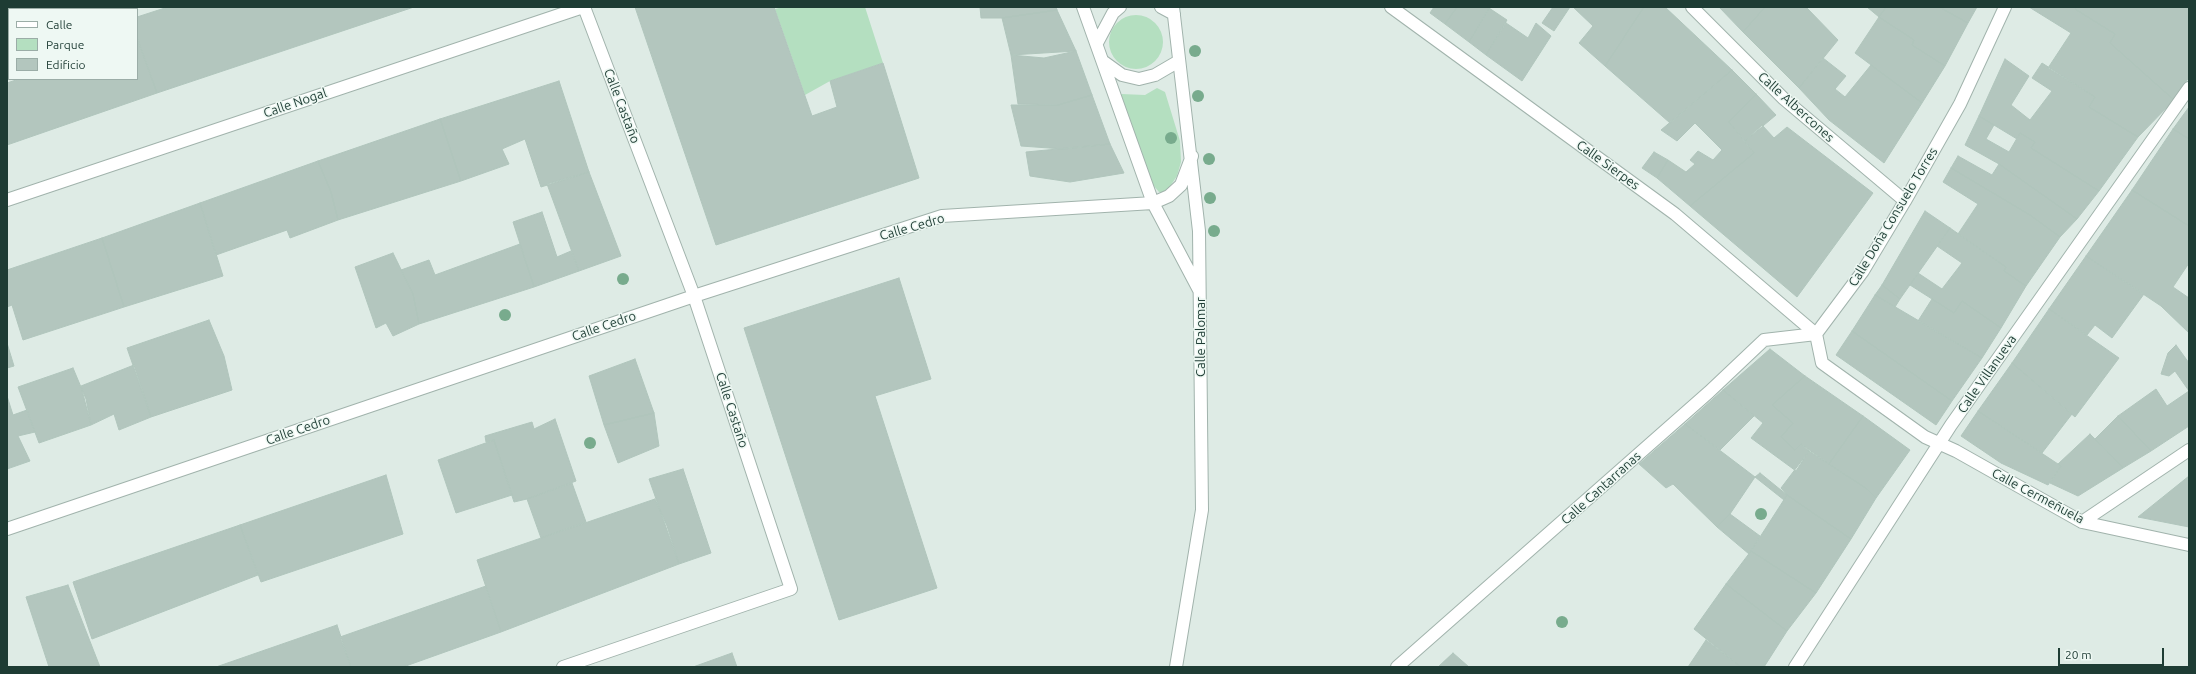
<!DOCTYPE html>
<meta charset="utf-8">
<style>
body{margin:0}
#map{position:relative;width:2196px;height:674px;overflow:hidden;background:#deebe5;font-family:Ubuntu,sans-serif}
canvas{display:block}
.frame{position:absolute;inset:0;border:8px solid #1e3c34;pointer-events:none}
.legend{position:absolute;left:8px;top:8px;width:130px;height:72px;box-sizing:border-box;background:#eef8f3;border:1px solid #9bada7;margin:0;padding:5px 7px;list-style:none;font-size:12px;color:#1e3c34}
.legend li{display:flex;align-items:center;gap:8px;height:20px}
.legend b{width:20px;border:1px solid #9bada7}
.scale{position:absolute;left:2058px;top:648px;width:106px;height:18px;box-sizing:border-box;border:2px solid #1e3c34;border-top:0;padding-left:5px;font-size:12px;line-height:14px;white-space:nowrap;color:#1e3c34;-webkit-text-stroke:3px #eef8f3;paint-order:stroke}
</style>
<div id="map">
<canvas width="2196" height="674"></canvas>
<div class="frame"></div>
<ul class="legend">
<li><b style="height:5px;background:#fff"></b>Calle</li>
<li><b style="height:11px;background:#b4dfc0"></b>Parque</li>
<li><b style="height:11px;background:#b3c6be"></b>Edificio</li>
</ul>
<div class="scale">20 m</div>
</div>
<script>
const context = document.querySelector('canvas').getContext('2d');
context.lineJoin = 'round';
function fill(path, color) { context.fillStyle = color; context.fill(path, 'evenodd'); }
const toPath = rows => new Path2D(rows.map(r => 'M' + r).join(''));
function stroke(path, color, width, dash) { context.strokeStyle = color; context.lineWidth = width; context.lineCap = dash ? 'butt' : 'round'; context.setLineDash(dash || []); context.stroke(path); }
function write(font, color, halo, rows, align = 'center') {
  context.font = font + ' Ubuntu,sans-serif'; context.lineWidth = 3; context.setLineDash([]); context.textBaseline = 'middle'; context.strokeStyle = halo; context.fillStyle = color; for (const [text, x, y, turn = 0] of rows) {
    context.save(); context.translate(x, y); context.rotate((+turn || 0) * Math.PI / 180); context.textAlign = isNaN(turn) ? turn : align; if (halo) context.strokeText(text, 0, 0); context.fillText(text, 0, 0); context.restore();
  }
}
const green = toPath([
 [783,7,865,7,883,63,830,81,805,95,775,9],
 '1109 42a27 27 0 1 1 54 0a27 27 0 1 1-54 0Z',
 [1157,88,1165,92,1180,141,1181,162,1177,176,1169,188,1163,193,1159,192,1153,185,1121,94,1145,95]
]);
const building = toPath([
 [168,7,414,7,157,93,137,38,137,17,168,7],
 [635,7,774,7,812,116,837,107,830,81,883,63,919,178,716,245,635,7],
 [980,7,1056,7,1057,10,1002,18,981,18,980,7],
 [1434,7,1457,7,1445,24,1430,13,1434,7],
 [1457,7,1490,7,1469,42,1445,24,1457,7],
 [1553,7,1570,7,1554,31,1542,23,1553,7],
 [1573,7,1644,7,1605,66,1579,43,1593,26,1573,7],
 [1644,7,1665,7,1732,70,1670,123,1605,66,1644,7],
 [1719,7,1765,7,1743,32,1719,7],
 [1765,7,1806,7,1838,40,1799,88,1743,32,1765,7],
 [1867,7,1886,7,1879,17,1867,7],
 [1886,7,1939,7,1968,23,1945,66,1912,45,1914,40,1879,17,1886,7],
 [1939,7,1977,7,1968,23,1939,7],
 [2029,7,2077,7,2075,9,2115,34,2110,43,2174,100,2138,137,2089,107,2095,97,2048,68,2071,33,2029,7],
 [2077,7,2189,7,2189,77,2174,100,2110,43,2115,34,2075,9,2077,7],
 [1489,8,1507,20,1486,55,1469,42,1489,8],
 [1057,10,1076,51,1011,55,1002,18,1057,10],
 [1879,17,1914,40,1912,45,1945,66,1922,103,1855,53,1879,17],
 [1506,23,1528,38,1536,23,1551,36,1522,81,1486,55,1506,23],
 [138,40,157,93,7,145,7,83,19,79,137,79,138,40],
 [1076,51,1092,95,1058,105,1018,104,1011,55,1044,58,1076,51],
 [1823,58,1846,76,1835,89,1845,97,1871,65,1922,103,1884,163,1829,120,1799,88,1823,58],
 [2005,59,2029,76,2011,105,2030,120,2052,91,2032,78,2042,63,2095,97,2089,107,2138,137,2099,191,2031,148,2035,142,2020,133,2017,139,1979,116,2005,59],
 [1732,70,1756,94,1729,122,1754,153,1690,206,1657,178,1668,160,1686,172,1695,164,1690,160,1698,151,1713,160,1722,150,1695,123,1677,141,1661,130,1732,70],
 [559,81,589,172,541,187,525,139,502,149,509,164,461,181,440,119,559,81],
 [1756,94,1776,115,1745,141,1729,122,1756,94],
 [1092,95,1110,144,1063,149,1021,146,1011,105,1058,105,1092,95],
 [2189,107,2189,139,2173,129,2189,107],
 [1979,116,1994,125,1986,139,2009,152,2020,133,2035,142,2031,148,2099,191,2077,219,1999,164,1965,145,1979,116],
 [440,119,461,181,338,220,331,192,318,161,440,119],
 [1762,125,1774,138,1787,127,1873,193,1797,297,1690,206,1754,153,1745,141,1762,125],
 [2173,129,2189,139,2189,226,2132,190,2173,129],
 [1110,144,1124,173,1070,182,1030,176,1026,152,1110,144],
 [1654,152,1668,160,1657,178,1642,168,1654,152],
 [1958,156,1992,175,1999,164,2077,219,2060,237,2030,215,1951,168,1958,156],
 [318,161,331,192,338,220,290,238,287,230,216,255,200,203,318,161],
 [1951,168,2030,215,2060,237,2026,286,2004,271,2006,267,1958,234,1978,204,1943,182,1951,168],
 [589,172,621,256,579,271,547,184,589,172],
 [2132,190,2189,226,2189,263,2173,287,2189,298,2189,333,2161,306,2086,256,2132,190],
 [200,203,223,276,124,307,102,238,200,203],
 [1925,211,1950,228,1900,299,1882,285,1925,211],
 [542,212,557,257,571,251,579,271,534,287,513,222,542,212],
 [1950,228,2006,267,2004,271,2026,286,2001,328,1962,301,1954,313,1910,285,1918,273,1942,289,1962,263,1937,246,1950,228],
 [102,238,124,307,23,340,12,305,7,307,7,270,102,238],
 [520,244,534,287,419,324,413,294,401,270,429,260,435,275,520,244],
 [393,253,413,294,419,324,393,336,386,323,376,328,355,267,393,253],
 [2086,256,2144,294,2112,338,2095,325,2087,335,2049,309,2086,256],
 [899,278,931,379,875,396,937,588,839,620,744,328,899,278],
 [1882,285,1900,299,1895,307,1875,295,1882,285],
 [1875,295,1982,358,1952,401,1852,331,1875,295],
 [1932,299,1954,313,1962,301,2001,328,1982,358,1918,321,1932,299],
 [2049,309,2119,358,2075,417,2012,363,2049,309],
 [209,320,224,356,232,390,151,417,127,348,209,320],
 [1852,331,1952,401,1936,425,1836,355,1852,331],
 [7,343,14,366,7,368,7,343],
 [2176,345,2189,363,2189,426,2151,451,2118,416,2156,389,2167,406,2189,391,2175,371,2169,376,2161,374,2168,353,2176,345],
 [1770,349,1805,376,1772,405,1793,423,1781,437,1795,450,1801,444,1809,451,1796,471,1751,438,1763,423,1723,390,1770,349],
 [635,359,654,413,604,425,589,376,635,359],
 [2012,363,2072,414,2042,453,1978,411,2012,363],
 [134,365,151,417,119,430,114,414,91,425,81,386,134,365],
 [73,368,86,399,91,425,39,443,18,387,73,368],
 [1805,376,1863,416,1829,464,1801,444,1795,450,1781,437,1793,423,1772,405,1805,376],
 [1723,390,1754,416,1720,450,1685,424,1723,390],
 [7,396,13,415,27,410,35,432,18,436,30,461,7,469,7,396],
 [1978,411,2061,466,2048,485,2001,463,1961,436,1978,411],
 [654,413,659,446,618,463,604,425,654,413],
 [1863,416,1910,450,1876,498,1867,489,1829,464,1863,416],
 [2118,416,2151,451,2123,468,2095,439,2118,416],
 [555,419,576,481,527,499,514,502,494,440,486,442,485,436,532,422,534,429,555,419],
 [1685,424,1755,477,1730,514,1717,527,1673,484,1666,488,1639,464,1685,424],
 [2090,434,2123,468,2078,496,2050,483,2061,466,2058,464,2090,434],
 [494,440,512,495,456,513,438,460,494,440],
 [1809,451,1867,489,1876,498,1851,539,1787,495,1781,488,1809,451],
 [683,469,711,553,679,564,649,479,683,469],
 [1760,473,1787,495,1784,500,1755,477,1760,473],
 [386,475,403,534,261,582,240,525,386,475],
 [2189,476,2189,527,2138,517,2189,476],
 [572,483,586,522,541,538,527,499,572,483],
 [1787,495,1851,539,1816,593,1751,551,1787,495],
 [655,499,667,526,679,564,501,632,477,560,655,499],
 [1730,514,1760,536,1749,554,1717,527,1730,514],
 [240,525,258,575,92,639,73,582,240,525],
 [1751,551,1816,593,1787,631,1726,584,1751,551],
 [1726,584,1787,631,1764,667,1741,667,1694,629,1726,584],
 [68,585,100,667,49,667,26,597,68,585],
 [486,586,501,632,403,667,351,667,340,637,486,586],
 [337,625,351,667,216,667,337,625],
 [1706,640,1741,667,1688,667,1706,640],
 [732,653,737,667,693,667,732,653],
 [1453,653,1469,667,1438,667,1453,653]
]);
const minor = toPath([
 [1083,7,1153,203,1199,290],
 [1161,7,1174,14],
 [1173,7,1199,231,1202,510,1176,667],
 [1391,7,1675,214,1816,334],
 [1692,7,1784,99,1905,201],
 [2005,7,1960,104,1905,201,1863,271,1816,334,1822,363,1925,437,1956,451,2082,522,2189,545],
 [1097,43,1113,13,1120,7],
 [1104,62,1122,75,1139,79,1155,75,1179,61],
 [7,200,583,7],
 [2082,522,2189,450],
 [7,529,694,296,942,216,1153,203,1169,196,1181,185,1192,156],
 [563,667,791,589,694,296,584,7],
 [1397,667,1709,392,1764,340,1816,334],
 [1795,667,1951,425,2189,88]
]);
const trees = [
 [1195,51],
 [1198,96],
 [1171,138],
 [1209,159],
 [1210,198],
 [1214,231],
 [623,279],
 [505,315],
 [590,443],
 [1761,514],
 [1562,622]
];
const streetNames = [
 ["Calle Nogal",295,103,-19],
 ["Calle Castaño",622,106,69],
 ["Calle Albercones",1796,107,42],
 ["Calle Sierpes",1608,165,36],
 ["Calle Doña Consuelo Torres",1893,217,-59],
 ["Calle Cedro",912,227,-16],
 ["Calle Cedro",604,326,-19],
 ["Calle Palomar",1201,337,-90],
 ["Calle Villanueva",1987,374,-55],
 ["Calle Castaño",732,410,72],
 ["Calle Cedro",298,430,-19],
 ["Calle Cantarranas",1601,488,-42],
 ["Calle Cermeñuela",2038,496,28]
];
fill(green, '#b4dfc0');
fill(building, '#b3c6be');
stroke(building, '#b0c5bc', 1);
stroke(minor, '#a1b3ac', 14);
stroke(minor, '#fff', 12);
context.fillStyle = '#78ab8d';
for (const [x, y] of trees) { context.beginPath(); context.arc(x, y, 6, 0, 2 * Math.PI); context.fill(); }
write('13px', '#1e3c34', '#eef8f3', streetNames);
</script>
